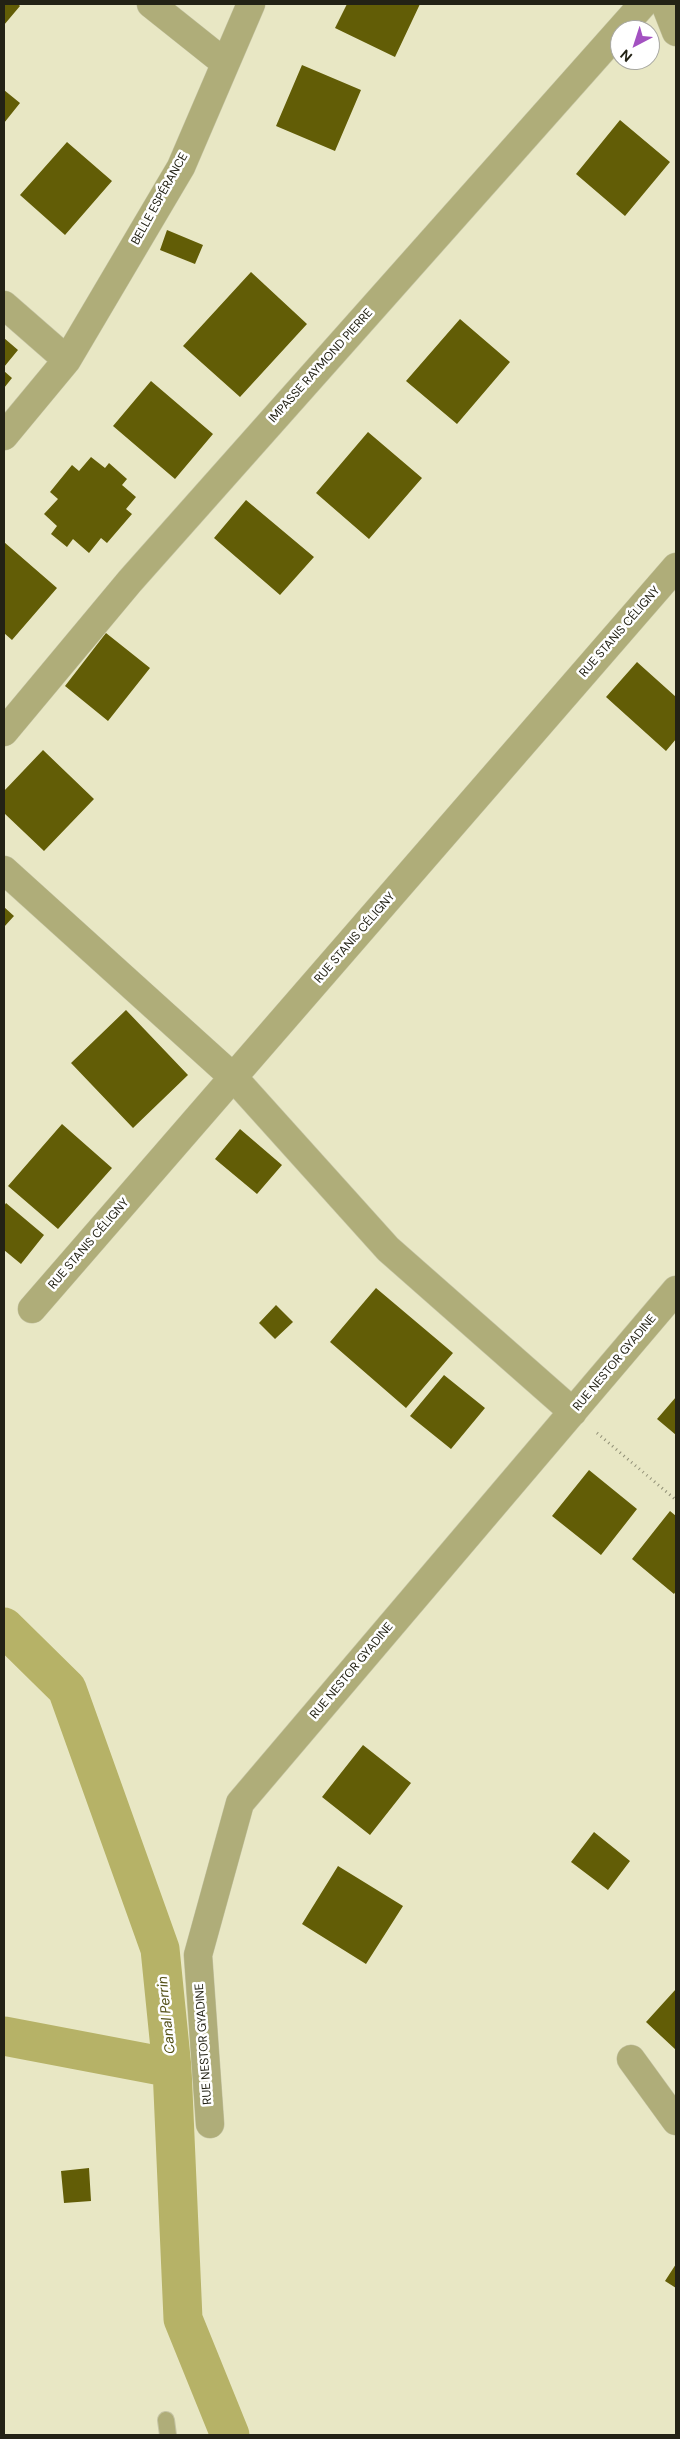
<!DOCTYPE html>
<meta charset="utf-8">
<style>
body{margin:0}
#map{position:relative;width:680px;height:2439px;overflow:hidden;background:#e8e7c4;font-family:"DM Sans",sans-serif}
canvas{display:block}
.frame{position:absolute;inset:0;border:5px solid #232215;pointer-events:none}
.north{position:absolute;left:610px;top:20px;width:50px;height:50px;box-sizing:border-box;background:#fff;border:1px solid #a7a7a1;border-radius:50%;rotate:220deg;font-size:14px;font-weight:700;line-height:20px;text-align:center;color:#232215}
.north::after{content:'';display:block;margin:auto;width:18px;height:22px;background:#a351c1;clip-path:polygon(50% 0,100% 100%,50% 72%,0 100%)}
</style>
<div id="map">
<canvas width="680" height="2439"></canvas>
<div class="frame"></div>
<div class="north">N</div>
</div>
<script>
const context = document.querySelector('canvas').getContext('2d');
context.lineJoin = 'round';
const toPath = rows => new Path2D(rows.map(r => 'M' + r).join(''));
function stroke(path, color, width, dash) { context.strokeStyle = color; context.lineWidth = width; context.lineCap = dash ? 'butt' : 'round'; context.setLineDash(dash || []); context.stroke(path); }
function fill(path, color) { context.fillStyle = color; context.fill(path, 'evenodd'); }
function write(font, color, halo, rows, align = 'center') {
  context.font = font + ' "DM Sans",sans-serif'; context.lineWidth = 5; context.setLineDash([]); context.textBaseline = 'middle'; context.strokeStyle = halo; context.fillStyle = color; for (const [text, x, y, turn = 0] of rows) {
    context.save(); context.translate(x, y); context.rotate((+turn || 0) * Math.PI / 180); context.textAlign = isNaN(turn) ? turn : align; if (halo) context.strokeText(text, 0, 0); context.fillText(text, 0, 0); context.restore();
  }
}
const canal = toPath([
 [4,1627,67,1689,160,1949,172,2068,183,2319,230,2435],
 [4,2036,172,2068]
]);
const building = toPath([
 [4,4,18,4,20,6,4,25],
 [347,4,420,4,395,57,335,28],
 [302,65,361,90,335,151,276,126],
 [4,90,20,103,4,123],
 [620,120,670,162,625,216,576,174],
 [67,142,112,181,65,235,20,195],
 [167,230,203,245,195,264,160,250],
 [251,272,307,324,240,397,183,346],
 [460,319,510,362,457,424,406,381],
 [4,338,18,350,4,367],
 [4,371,12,378,4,388],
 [151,381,213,434,175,479,113,426],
 [368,432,422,478,369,539,316,493],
 [91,457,105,468,109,463,127,479,122,485,136,497,126,509,132,514,107,543,101,538,89,553,73,539,67,547,51,534,57,526,44,514,58,499,50,492,72,465,79,471],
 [246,500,314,557,280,595,214,538],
 [4,542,57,588,12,640,4,633],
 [106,633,150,668,108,721,65,686],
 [637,662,676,697,676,739,666,751,606,697],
 [43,750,94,799,44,851,4,813,4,791],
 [4,907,14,916,4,927],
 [126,1010,188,1075,133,1128,71,1063],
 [62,1124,112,1168,58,1229,8,1186],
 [240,1129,282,1165,257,1194,215,1159],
 [6,1203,44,1235,21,1264,4,1250,4,1206],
 [376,1288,453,1353,406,1408,330,1342],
 [276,1305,293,1322,275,1339,259,1323],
 [444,1375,485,1408,451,1449,410,1416],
 [676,1397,676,1435,657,1419],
 [589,1470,637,1509,601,1555,552,1516],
 [670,1511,676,1516,676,1591,674,1594,632,1559],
 [363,1745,411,1783,370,1835,322,1797],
 [594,1832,630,1861,608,1890,571,1862],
 [338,1866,403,1906,366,1964,302,1924],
 [676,1989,676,2050,646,2022],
 [89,2168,91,2201,64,2203,61,2171],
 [676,2264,676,2288,665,2281]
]);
const path = toPath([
 [597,1433,676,1500]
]);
const lane = toPath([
 [166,2420,168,2435]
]);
const street = toPath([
 [151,4,225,63],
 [665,4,676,32],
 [4,305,67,360],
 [4,436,67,360,181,167,251,4],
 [4,732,130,581,643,4],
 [4,870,234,1078,388,1249,573,1412],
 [32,1309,676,567],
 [631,2059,676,2121],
 [210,2124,198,1955,240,1803,676,1290]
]);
const streetNames = [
 ["BELLE ESPÉRANCE",160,199,-61],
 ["IMPASSE RAYMOND PIERRE",321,366,-48],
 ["RUE STANIS CÉLIGNY",620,632,-49],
 ["RUE STANIS CÉLIGNY",355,938,-49],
 ["RUE STANIS CÉLIGNY",89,1244,-49],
 ["RUE NESTOR GYADINE",615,1363,-50],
 ["RUE NESTOR GYADINE",352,1671,-50],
 ["RUE NESTOR GYADINE",204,2044,-94]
];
const waterNames = [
 ["Canal Perrin",167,2015,-96]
];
stroke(canal, '#b6b267', 39);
fill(building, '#625d06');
stroke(lane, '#c5c4a4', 18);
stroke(street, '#c5c4a4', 29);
stroke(path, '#919077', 3, [1, 4]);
stroke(lane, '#afad79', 16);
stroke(street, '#afad79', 28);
write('12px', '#232215', '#fff', streetNames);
write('italic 14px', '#545118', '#fff', waterNames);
</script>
